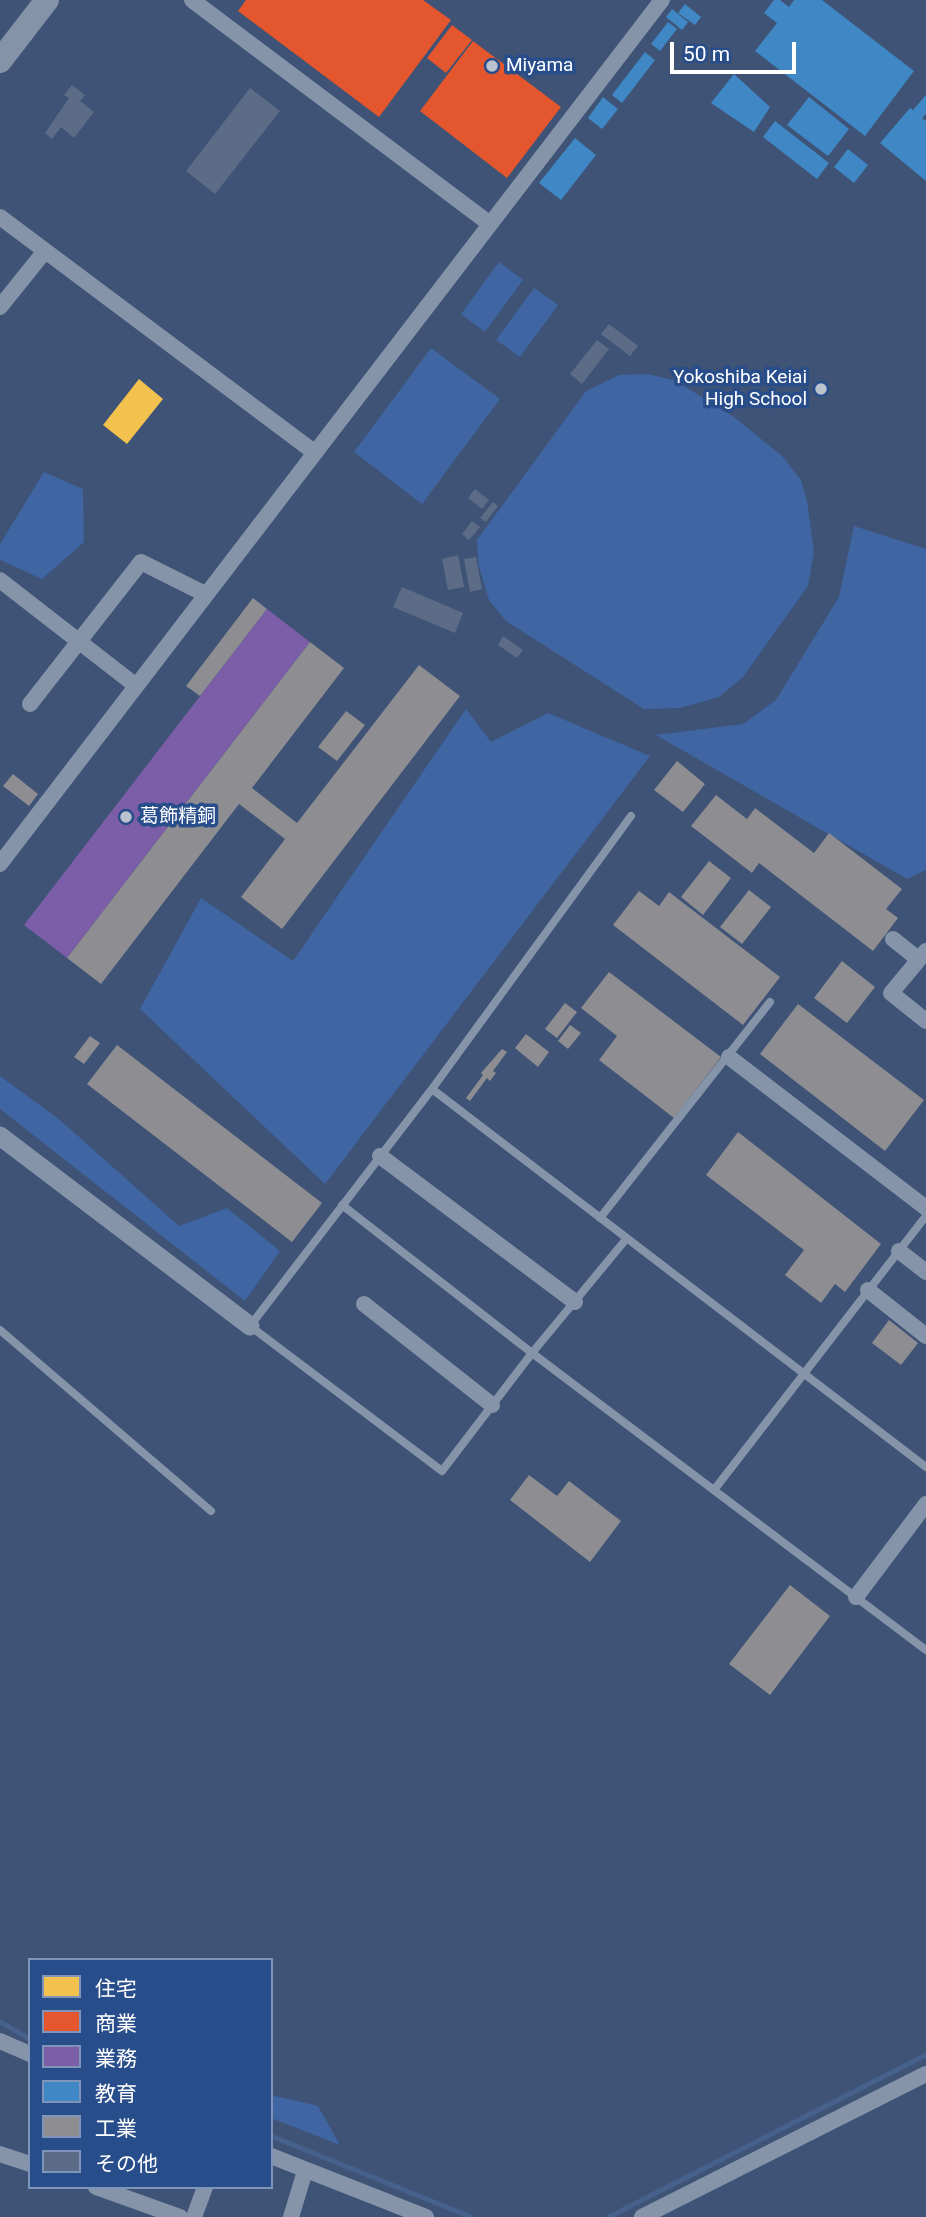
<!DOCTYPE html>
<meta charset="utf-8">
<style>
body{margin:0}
#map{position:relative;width:926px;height:2217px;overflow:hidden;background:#3e5375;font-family:Roboto,"Noto Sans JP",sans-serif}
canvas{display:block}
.legend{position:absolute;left:28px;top:1958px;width:245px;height:231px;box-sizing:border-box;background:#284d8b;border:2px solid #7e94b9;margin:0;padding:9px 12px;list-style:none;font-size:21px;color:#fff}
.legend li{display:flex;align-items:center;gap:14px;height:35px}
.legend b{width:35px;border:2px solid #7e94b9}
.scale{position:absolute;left:670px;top:42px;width:126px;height:32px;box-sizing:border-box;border:4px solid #fff;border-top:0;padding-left:9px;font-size:21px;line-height:24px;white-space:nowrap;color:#fff;-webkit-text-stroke:5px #284d8b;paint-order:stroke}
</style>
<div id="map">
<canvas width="926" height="2217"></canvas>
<ul class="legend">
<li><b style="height:19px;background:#f2c14e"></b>住宅</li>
<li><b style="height:19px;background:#e4572e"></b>商業</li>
<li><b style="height:19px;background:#7b5ea7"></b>業務</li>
<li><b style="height:19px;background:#3f88c5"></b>教育</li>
<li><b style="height:19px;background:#8d8d92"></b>工業</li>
<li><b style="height:19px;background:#5c6c87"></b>その他</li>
</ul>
<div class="scale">50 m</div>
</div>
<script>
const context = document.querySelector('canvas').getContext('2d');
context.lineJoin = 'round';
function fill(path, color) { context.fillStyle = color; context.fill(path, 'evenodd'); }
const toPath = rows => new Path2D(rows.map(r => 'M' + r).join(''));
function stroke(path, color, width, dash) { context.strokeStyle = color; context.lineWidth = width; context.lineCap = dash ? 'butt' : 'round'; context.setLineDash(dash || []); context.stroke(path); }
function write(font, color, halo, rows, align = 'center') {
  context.font = font + ' Roboto,"Noto Sans JP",sans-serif'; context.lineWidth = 7; context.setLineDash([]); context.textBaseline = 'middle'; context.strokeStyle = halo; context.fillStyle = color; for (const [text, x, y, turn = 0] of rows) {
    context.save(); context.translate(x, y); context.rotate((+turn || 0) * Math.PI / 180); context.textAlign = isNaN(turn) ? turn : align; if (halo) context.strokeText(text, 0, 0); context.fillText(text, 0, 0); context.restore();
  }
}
const green = toPath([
 [499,262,523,280,485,332,461,314],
 [534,288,558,305,520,357,496,340],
 [431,348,500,399,422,504,354,452],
 [648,374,676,381,734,417,782,456,801,480,807,501,814,551,808,586,743,677,719,697,680,708,644,709,506,621,489,600,479,567,477,540,586,391,619,375],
 [44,472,83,489,84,542,42,579,0,560,0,544],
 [854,526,926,549,926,870,907,879,656,735,743,724,776,700,839,597],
 [466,709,491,742,548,713,650,756,325,1184,140,1009,201,898,293,961],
 [0,1076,60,1120,179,1226,227,1208,280,1251,245,1301,0,1109],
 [271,2095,318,2106,340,2145,271,2118]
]);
const homes = toPath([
 [139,379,163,399,127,444,103,425]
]);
const shops = toPath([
 [246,0,423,0,451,20,379,117,238,11],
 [452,25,472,40,446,73,427,58],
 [473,41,561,107,507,178,420,111]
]);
const offices = toPath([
 [267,609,310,642,67,958,24,925]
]);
const schools = toPath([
 [774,0,780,0,789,7,794,0,822,0,914,71,865,136,755,51,777,23,764,13],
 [685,4,701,17,695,25,678,13],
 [672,9,688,22,682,30,666,17],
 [668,22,677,29,660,51,651,44],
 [645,52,655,60,622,103,612,95],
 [734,74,770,107,754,132,711,103],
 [926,95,926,114,922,118,926,121,926,181,880,143,910,108,913,110],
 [603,97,618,109,602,129,588,118],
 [809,97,849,129,828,156,787,125],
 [775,121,829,163,817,179,763,137],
 [575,138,596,155,561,200,539,183],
 [848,149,868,165,854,183,834,167]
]);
const industry = toPath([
 [253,598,267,609,200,696,186,686],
 [310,642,344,668,252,788,297,823,419,665,460,696,282,929,241,897,285,839,239,804,101,984,67,958],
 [346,711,365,725,337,761,318,747],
 [677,761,705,784,683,812,654,790],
 [13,774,38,794,29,806,3,786],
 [716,795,747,819,755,808,814,853,829,833,902,889,886,909,898,918,873,951,759,863,752,873,691,826],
 [709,861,731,878,703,915,681,897],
 [749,890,771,907,742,944,720,927],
 [639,891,659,906,669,892,780,977,743,1025,613,925],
 [842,961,875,987,847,1023,814,998],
 [609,972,721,1057,674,1118,599,1060,617,1036,581,1008],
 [565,1003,577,1012,557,1038,545,1029],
 [798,1004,924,1100,885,1151,760,1054],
 [570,1025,581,1033,568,1049,558,1041],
 [526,1034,549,1052,538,1067,515,1048],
 [90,1036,100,1043,84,1064,74,1057],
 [117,1045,322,1203,292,1242,87,1084],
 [502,1049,507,1052,493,1071,496,1073,490,1081,487,1078,470,1101,466,1098,483,1075,481,1073],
 [738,1132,881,1244,845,1292,835,1284,821,1303,785,1275,804,1250,706,1175],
 [889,1320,918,1343,901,1365,872,1343],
 [529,1475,557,1496,569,1481,621,1521,590,1562,510,1500],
 [790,1585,830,1616,770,1695,729,1664]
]);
const stream = toPath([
 [0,2022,30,2039],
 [271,2136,471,2217],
 [609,2217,926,2055]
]);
const building = toPath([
 [72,85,85,95,80,101,94,112,74,138,61,127,52,139,45,133,69,98,64,95],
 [250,88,280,111,215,194,186,171],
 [609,324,638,346,630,356,601,334],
 [597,340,609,349,582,384,570,374],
 [475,489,489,500,482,509,468,498],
 [493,502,498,506,486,522,480,518],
 [472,521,480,527,469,540,462,534],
 [458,555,464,587,448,590,442,559],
 [476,557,482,589,470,592,464,559],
 [402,587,463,613,455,633,393,607],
 [503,636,523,650,517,658,498,645]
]);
const service = toPath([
 [432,1089,926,1467],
 [342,1205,532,1353,926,1650],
 [600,1218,770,1002],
 [627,1238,532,1353,442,1471,250,1326,432,1089,631,816],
 [0,1330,211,1511],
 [714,1490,926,1216]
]);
const minor = toPath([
 [192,0,490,224],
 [0,217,314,452],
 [0,307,45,251],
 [0,580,135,685],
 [30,704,141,562,205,594],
 [0,864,662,0],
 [893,939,918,959],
 [926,951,891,993,926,1021],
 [729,1057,926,1208],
 [380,1156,575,1302],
 [899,1251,926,1272],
 [868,1290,926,1336],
 [364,1304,492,1405],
 [856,1597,926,1504],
 [0,2041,30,2054],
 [0,2154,30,2164],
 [271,2156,426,2217],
 [96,2187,180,2217],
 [194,2217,205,2187],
 [291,2217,305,2171],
 [642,2217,926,2074]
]);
const tertiary = toPath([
 [0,1136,250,1326]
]);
const primary = toPath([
 [0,61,47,0]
]);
const markers = [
 [492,66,7,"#bbc3cf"],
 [821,389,7,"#bbc3cf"],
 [126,817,7,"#bbc3cf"]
];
const poiNames = [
 ["Miyama",506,66],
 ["Yokoshiba Keiai",807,378,"right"],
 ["High School",807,400,"right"],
 ["葛飾精銅",140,817]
];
fill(green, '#4065a3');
fill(homes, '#f2c14e');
fill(shops, '#e4572e');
fill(offices, '#7b5ea7');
fill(schools, '#3f88c5');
fill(industry, '#8d8d92');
stroke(stream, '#47618d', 5);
fill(building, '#5c6c87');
stroke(service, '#8594a9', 8);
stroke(minor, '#8594a9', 16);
stroke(tertiary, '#8594a9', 19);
stroke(primary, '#8493a8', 24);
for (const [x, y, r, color] of markers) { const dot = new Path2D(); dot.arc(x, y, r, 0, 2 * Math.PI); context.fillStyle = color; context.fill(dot); stroke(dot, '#284d8b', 2.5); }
write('19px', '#fff', '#284d8b', poiNames, 'left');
</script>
